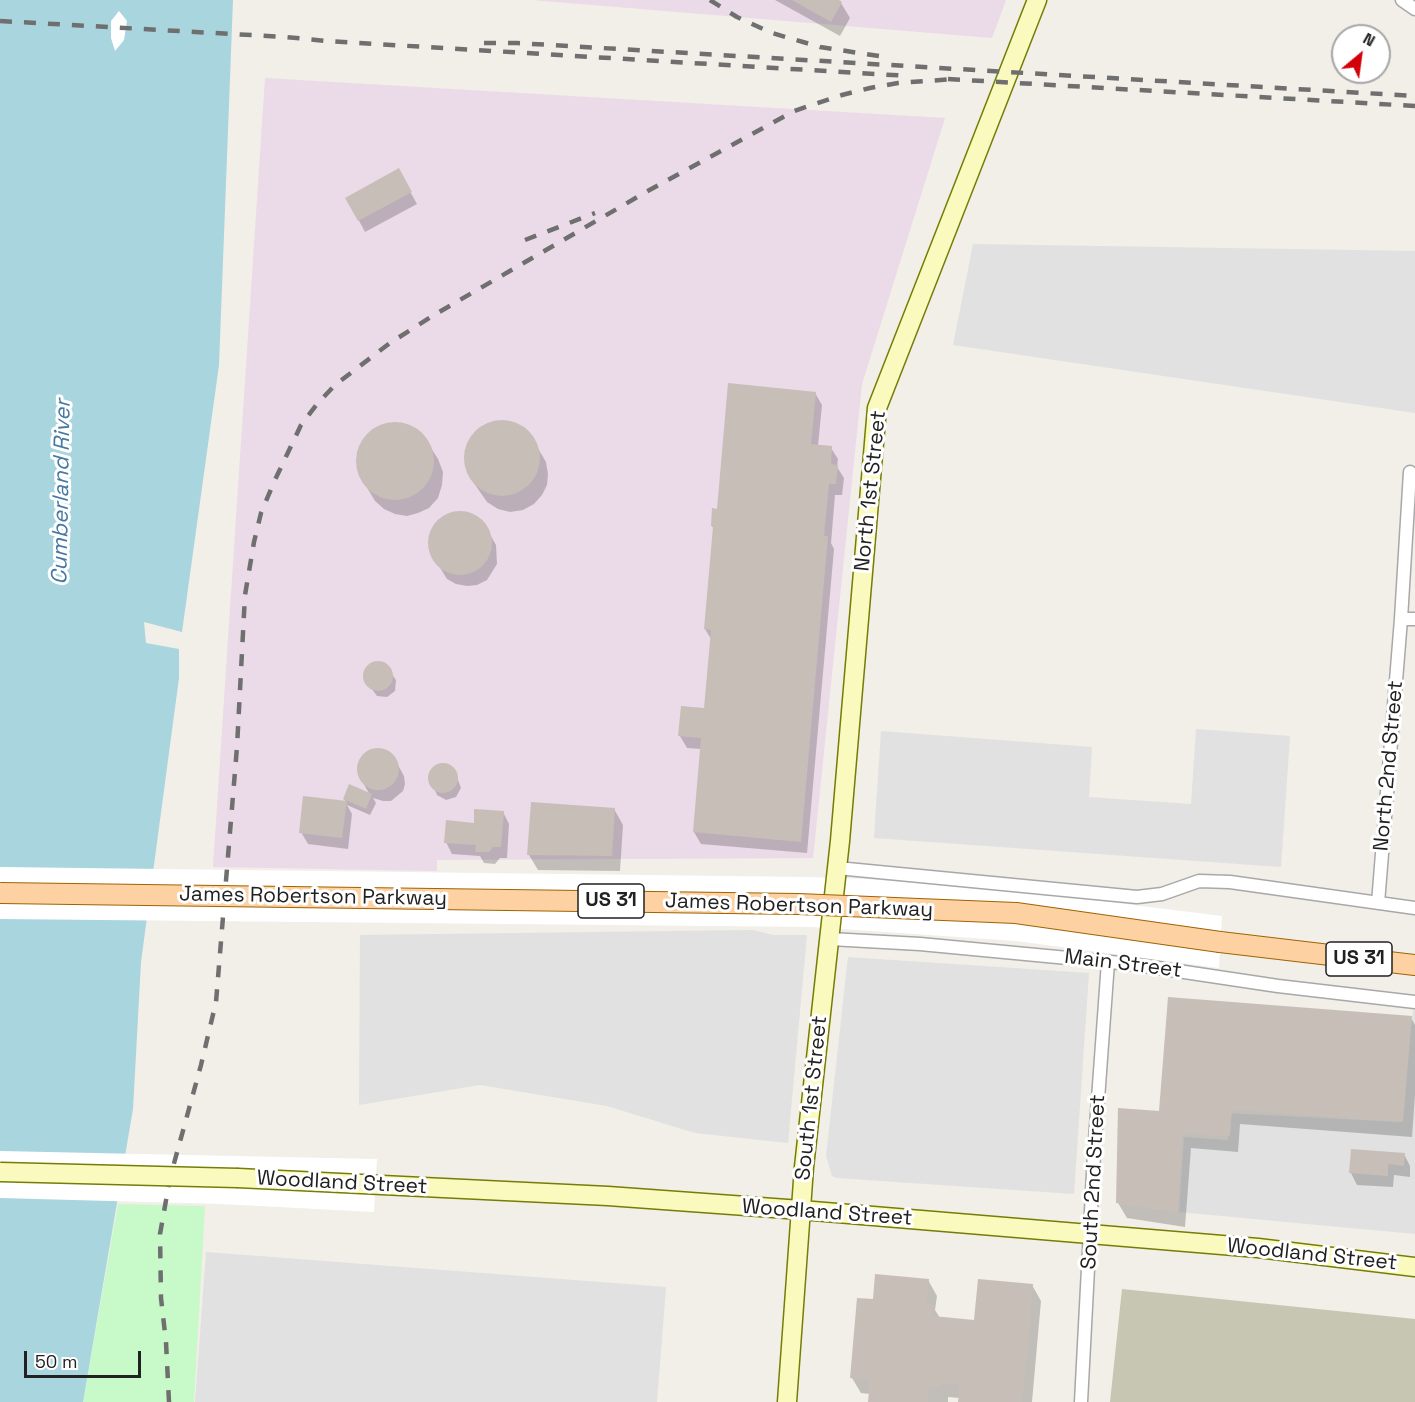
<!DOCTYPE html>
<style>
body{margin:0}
#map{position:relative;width:1415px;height:1402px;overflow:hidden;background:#f2eee8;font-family:"Space Grotesk",sans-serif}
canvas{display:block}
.north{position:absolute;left:1331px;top:24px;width:60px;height:60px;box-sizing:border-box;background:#fff;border:2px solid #a6a6a6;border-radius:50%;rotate:29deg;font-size:16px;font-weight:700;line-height:24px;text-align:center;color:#212121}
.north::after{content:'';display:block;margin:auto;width:21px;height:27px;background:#d3000a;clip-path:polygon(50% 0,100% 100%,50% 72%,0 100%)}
.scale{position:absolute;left:24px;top:1351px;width:117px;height:27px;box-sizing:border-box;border:3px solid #212121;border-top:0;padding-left:8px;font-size:18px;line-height:21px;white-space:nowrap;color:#212121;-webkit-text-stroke:4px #fff;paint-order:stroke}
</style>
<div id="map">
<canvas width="1415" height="1402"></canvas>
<div class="north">N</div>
<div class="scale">50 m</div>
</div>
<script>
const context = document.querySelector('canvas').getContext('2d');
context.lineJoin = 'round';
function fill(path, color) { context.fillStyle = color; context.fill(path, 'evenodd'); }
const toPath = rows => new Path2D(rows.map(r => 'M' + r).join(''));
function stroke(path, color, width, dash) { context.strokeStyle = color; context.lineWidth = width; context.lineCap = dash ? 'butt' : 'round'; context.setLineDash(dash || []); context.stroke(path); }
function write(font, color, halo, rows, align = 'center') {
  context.font = font + ' "Space Grotesk",sans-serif'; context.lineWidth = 6; context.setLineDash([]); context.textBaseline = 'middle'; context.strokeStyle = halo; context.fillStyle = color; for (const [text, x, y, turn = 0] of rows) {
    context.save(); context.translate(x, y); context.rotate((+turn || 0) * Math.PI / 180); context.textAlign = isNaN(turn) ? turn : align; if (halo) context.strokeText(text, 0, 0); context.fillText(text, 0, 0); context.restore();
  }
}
const industrial = toPath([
 [532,0,1006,0,992,38],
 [265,78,945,118,862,384,813,858,437,860,437,871,213,867]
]);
const construction = toPath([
 [1122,1289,1415,1319,1415,1402,1110,1402]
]);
const park = toPath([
 [118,1204,205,1206,194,1402,83,1402]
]);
const parking = toPath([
 [973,244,1415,251,1415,413,953,345],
 [1196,729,1290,736,1281,867,874,838,881,731,1092,747,1089,797,1191,804],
 [753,930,773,935,807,935,788,1143,695,1133,607,1106,480,1085,359,1105,360,935],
 [848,957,1089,973,1074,1194,837,1178,832,1176,826,1156],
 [1413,1010,1415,1010,1415,1234,1179,1212,1184,1137,1228,1140,1228,1113,1400,1122],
 [206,1252,666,1287,657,1402,195,1402]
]);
const water = toPath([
 [0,0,233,0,219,365,182,632,144,622,146,643,179,649,179,678,141,962,133,1109,83,1402,0,1402]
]);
const pier = toPath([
 [119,11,127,21,124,40,115,51,111,38,111,21],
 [0,867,810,877,866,879,1021,891,1222,916,1219,968,1016,941,812,927,0,919],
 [0,1151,377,1159,374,1212,220,1204,0,1198]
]);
const shadow = toPath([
 [775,0,836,0,841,3,850,18,840,36],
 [398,170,417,204,365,232,347,198],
 [815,393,822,405,818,446,831,448,838,459,837,467,844,478,842,495,835,495,831,543,834,549,807,853,701,844,694,832,701,749,687,748,680,736,705,710,711,639,705,629,714,529,712,526,719,510],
 [500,422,511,423,522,428,530,435,546,462,548,474,547,485,542,495,534,504,523,510,510,512,498,509,487,502,469,476,465,464,466,451,470,439,479,429,489,424],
 [396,423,409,426,421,432,438,459,443,472,442,485,438,498,429,508,418,513,407,516,395,514,384,509,375,501,359,474,357,462,359,451,363,440,372,431,383,425],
 [459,513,468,514,477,518,484,524,496,545,497,564,487,580,477,585,467,586,456,584,447,579,434,558,430,548,430,537,434,527,441,519],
 [374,663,385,664,396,680,395,691,387,697,377,696,365,680,366,669],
 [372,749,380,749,393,756,404,776,405,784,403,791,391,801,383,801,373,798,376,803,370,815,347,805,352,814,348,849,308,844,301,832,305,798,347,803,344,799,370,795,358,774,358,767,360,759],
 [444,765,454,770,461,788,456,797,446,800,437,795,429,776,434,767],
 [614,809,623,825,620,871,538,870,529,855],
 [503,812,509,824,507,858,500,858,495,864,484,863,480,856,452,854,446,842,475,824],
 [1411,1018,1415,1025,1415,1095,1412,1137,1240,1124,1238,1152,1191,1148,1185,1227,1127,1218,1118,1203,1161,1113],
 [1404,1154,1410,1166,1410,1177,1394,1175,1393,1187,1357,1185,1351,1173],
 [928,1280,937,1296,935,1310,940,1318,975,1321,1032,1285,1041,1301,1032,1402,960,1402,960,1398,948,1397,948,1402,869,1402,870,1394,861,1393,852,1378,874,1301]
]);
const building = toPath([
 [792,0,839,0,842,2,831,22],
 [399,168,412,192,358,221,345,198],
 [728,383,816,392,811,444,832,446,831,464,838,465,836,484,829,484,824,536,828,536,801,842,693,832,701,738,678,736,681,706,704,708,711,630,704,629,713,527,711,526,712,508,717,509],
 '464 458a38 38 0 1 1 76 0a38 38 0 1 1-76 0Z',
 '356 461a39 39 0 1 1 78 0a39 39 0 1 1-78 0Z',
 '428 543a32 32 0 1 1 64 0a32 32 0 1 1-64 0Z',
 '363 676a15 15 0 1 1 30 0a15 15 0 1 1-30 0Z',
 '357 769a21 21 0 1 1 42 0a21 21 0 1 1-42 0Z',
 '428 778a15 15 0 1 1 30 0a15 15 0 1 1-30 0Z',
 [349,784,372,794,366,809,343,799],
 [303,796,347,801,342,838,299,833],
 [531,802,615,808,612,856,527,855],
 [474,809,504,811,501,847,493,847,489,852,475,852,476,845,444,843,446,820,474,823],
 [1168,997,1412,1016,1403,1122,1232,1109,1230,1136,1182,1133,1177,1212,1116,1203,1118,1108,1159,1111],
 [1351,1149,1405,1153,1404,1166,1388,1164,1388,1176,1349,1173],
 [875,1274,929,1279,926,1304,934,1305,933,1316,974,1320,978,1279,1033,1284,1022,1402,958,1402,960,1384,940,1382,939,1389,928,1388,927,1402,868,1402,870,1380,850,1378,857,1298,873,1299]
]);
const street = toPath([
 [1402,0,1415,9],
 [1401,619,1415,619],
 [837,868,1137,897,1162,894,1199,881,1230,882,1415,908],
 [1378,903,1401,619,1410,472],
 [830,939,920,944,1131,964,1278,986,1415,1002],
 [1081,1402,1094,1154,1108,962]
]);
const secondary = toPath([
 [238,1178,608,1196,801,1210,1258,1248,1415,1267],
 [787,1402,804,1167,840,841,877,408,1037,0]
]);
const primary = toPath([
 [1220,942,1415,965]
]);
const rail = toPath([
 [710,0,737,17,772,33,820,47,885,57],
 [0,21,286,37,326,41,909,76],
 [484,43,517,43,1415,96],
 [948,79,1415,106],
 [525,240,595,213],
 [169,1402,166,1342,161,1298,160,1234,170,1178,201,1065,216,1002,237,747,245,595,254,542,261,513,274,482,301,425,317,404,335,385,390,343,434,315,646,192,794,111,842,95,870,88,898,83,955,79]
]);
const secondaryBridge = toPath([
 [0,1172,238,1178]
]);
const primaryBridge = toPath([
 [0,893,798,904,1016,913,1220,942]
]);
const shields = [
 [611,901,66],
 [1359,959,66]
];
const shieldNames = [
 ["US 31",611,901],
 ["US 31",1359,959]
];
const streetNames = [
 ["North 1st Street",871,491,-84],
 ["North 2nd Street",1389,766,-85],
 ["James Robertson Parkway",313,897,1],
 ["James Robertson Parkway",799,906,2],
 ["Main Street",1123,964,7],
 ["South 1st Street",812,1098,-84],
 ["South 2nd Street",1094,1182,-87],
 ["Woodland Street",342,1183,3],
 ["Woodland Street",827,1213,4],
 ["Woodland Street",1312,1255,6]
];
const waterNames = [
 ["Cumberland River",62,492,-89]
];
fill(industrial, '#ebdae8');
fill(construction, '#c7c6b3');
fill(park, '#c7fac8');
fill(parking, '#e1e1e1');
fill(water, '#a9d5df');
fill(pier, '#fff');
fill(shadow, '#0003');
fill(building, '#c7beb7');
stroke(street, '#a8a8a8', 15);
stroke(secondary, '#757d04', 21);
stroke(primary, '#9f6300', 22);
stroke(street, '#fff', 12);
stroke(secondary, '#fafabe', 18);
stroke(primary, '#fdd1a2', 20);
stroke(rail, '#6f6f6f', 4.5, [12, 12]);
stroke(secondaryBridge, '#757d04', 21, []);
stroke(primaryBridge, '#9f6300', 22, []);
stroke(secondaryBridge, '#fafabe', 18);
stroke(primaryBridge, '#fdd1a2', 20);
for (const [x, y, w] of shields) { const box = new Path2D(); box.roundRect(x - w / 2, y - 17, w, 34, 4.5); context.fillStyle = '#fff'; context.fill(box); stroke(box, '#212121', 1.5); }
write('bold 20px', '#212121', null, shieldNames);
write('21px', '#212121', '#fff', streetNames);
write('italic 22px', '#4678a3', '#fff', waterNames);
</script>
